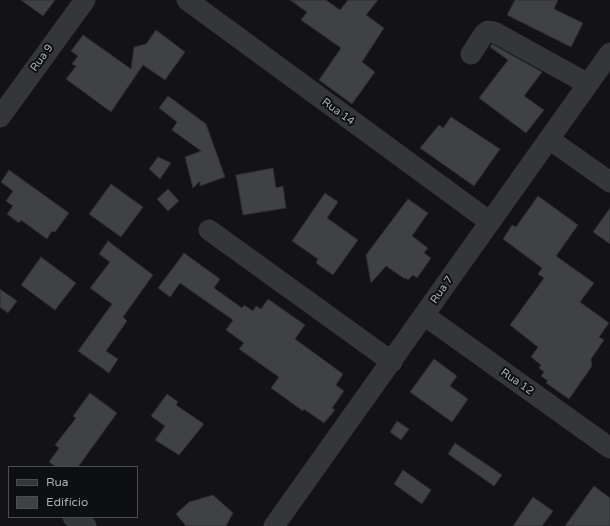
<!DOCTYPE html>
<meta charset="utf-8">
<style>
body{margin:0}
#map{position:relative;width:610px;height:526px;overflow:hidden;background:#131315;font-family:"Varela Round",sans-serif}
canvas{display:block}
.legend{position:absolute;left:8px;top:466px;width:130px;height:52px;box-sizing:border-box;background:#0e0f10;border:1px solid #4a4d52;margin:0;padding:5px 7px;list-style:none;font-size:12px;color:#a5abb6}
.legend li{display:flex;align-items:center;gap:8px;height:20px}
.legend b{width:20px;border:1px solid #4a4d52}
</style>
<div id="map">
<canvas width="610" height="526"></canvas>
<ul class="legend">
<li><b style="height:5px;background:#34363a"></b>Rua</li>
<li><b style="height:11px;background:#3f4145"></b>Edifício</li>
</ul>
</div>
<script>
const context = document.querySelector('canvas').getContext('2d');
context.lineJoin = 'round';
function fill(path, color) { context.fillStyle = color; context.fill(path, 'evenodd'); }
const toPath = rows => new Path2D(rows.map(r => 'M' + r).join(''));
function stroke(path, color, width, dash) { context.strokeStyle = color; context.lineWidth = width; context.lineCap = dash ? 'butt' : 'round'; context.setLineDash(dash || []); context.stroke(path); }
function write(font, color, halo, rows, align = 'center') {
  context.font = font + ' "Varela Round",sans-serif'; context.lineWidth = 4; context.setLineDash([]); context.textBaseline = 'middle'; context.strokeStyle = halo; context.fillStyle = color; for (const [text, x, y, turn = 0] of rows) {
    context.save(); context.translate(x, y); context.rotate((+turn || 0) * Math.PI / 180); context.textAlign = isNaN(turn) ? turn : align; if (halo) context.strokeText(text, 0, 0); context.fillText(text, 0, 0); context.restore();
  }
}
const building = toPath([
 [21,0,55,0,43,16,21,0],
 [290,0,326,0,340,10,348,0,378,0,366,15,384,28,362,62,375,72,352,104,319,80,341,48,301,20,307,12,290,0],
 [515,0,558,0,554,9,583,23,571,47,507,15,515,0],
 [156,30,185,52,165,80,143,65,111,112,66,79,76,66,72,64,78,56,71,51,83,35,131,69,134,47,146,44,156,30],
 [492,44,542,72,524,96,544,110,526,133,479,98,508,60,490,47,492,44],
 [168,96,206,124,225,177,200,186,200,181,193,188,185,157,201,151,172,130,177,122,159,108,168,96],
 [451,117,500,149,474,186,420,148,439,125,443,128,451,117],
 [158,157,171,163,160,179,149,169,158,157],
 [273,168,276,188,283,186,286,208,243,215,236,175,273,168],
 [9,170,69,213,55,232,52,231,47,239,21,220,19,223,7,214,13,206,6,201,13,191,1,182,9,170],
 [111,184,143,207,121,237,89,214,111,184],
 [168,189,179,201,168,211,157,199,168,189],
 [325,193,338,202,327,218,358,240,333,275,316,263,318,259,292,241,325,193],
 [538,196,578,225,556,256,594,283,580,302,609,323,599,337,604,340,591,359,592,366,569,399,546,383,548,381,541,376,544,372,539,368,541,365,531,357,538,347,510,325,544,278,538,274,542,268,503,239,512,225,516,227,538,196],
 [408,199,428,213,412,236,428,248,424,253,431,258,417,278,413,275,408,280,406,278,405,279,386,266,371,283,366,255,408,199],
 [610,208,610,244,593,232,610,208],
 [108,241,153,275,123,317,127,321,106,351,118,359,109,373,78,351,112,304,90,288,110,262,99,254,108,241],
 [184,253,220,279,214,288,242,308,244,305,253,311,256,306,261,309,268,299,305,325,295,339,343,374,336,385,344,391,332,408,335,410,324,423,304,409,303,411,271,388,279,377,239,349,244,343,226,330,233,320,180,283,170,297,158,288,184,253],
 [41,257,76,283,55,310,21,285,41,257],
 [0,289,17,301,8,313,0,307,0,289],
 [434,359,457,376,450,386,468,399,452,422,410,392,434,359],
 [90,393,117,413,78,467,56,467,49,462,59,448,55,445,76,418,73,416,90,393],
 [167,394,178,402,176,405,204,424,179,455,155,440,165,426,151,416,167,394],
 [397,421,409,429,401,440,390,432,397,421],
 [455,443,502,475,494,486,448,454,455,443],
 [403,470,431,490,422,504,394,484,403,470],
 [594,486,610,498,610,526,565,526,594,486],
 [213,495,233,513,226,526,186,526,176,514,189,502,213,495],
 [533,497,553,511,542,526,513,526,533,497]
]);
const minor = toPath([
 [187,0,490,222],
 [471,54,484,34,488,31,494,32,588,84],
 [0,117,85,0],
 [549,139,610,182],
 [209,230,392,362],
 [424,315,610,448],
 [73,517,86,526],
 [274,526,610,53]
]);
const streetNames = [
 ["Rua 9",42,58,-54],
 ["Rua 14",338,112,36],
 ["Rua 7",442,290,-55],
 ["Rua 12",517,382,35]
];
fill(building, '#3f4145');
stroke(building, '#2d2e31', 1);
stroke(minor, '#34363a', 21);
write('11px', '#a5abb6', '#0e0f10', streetNames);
</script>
